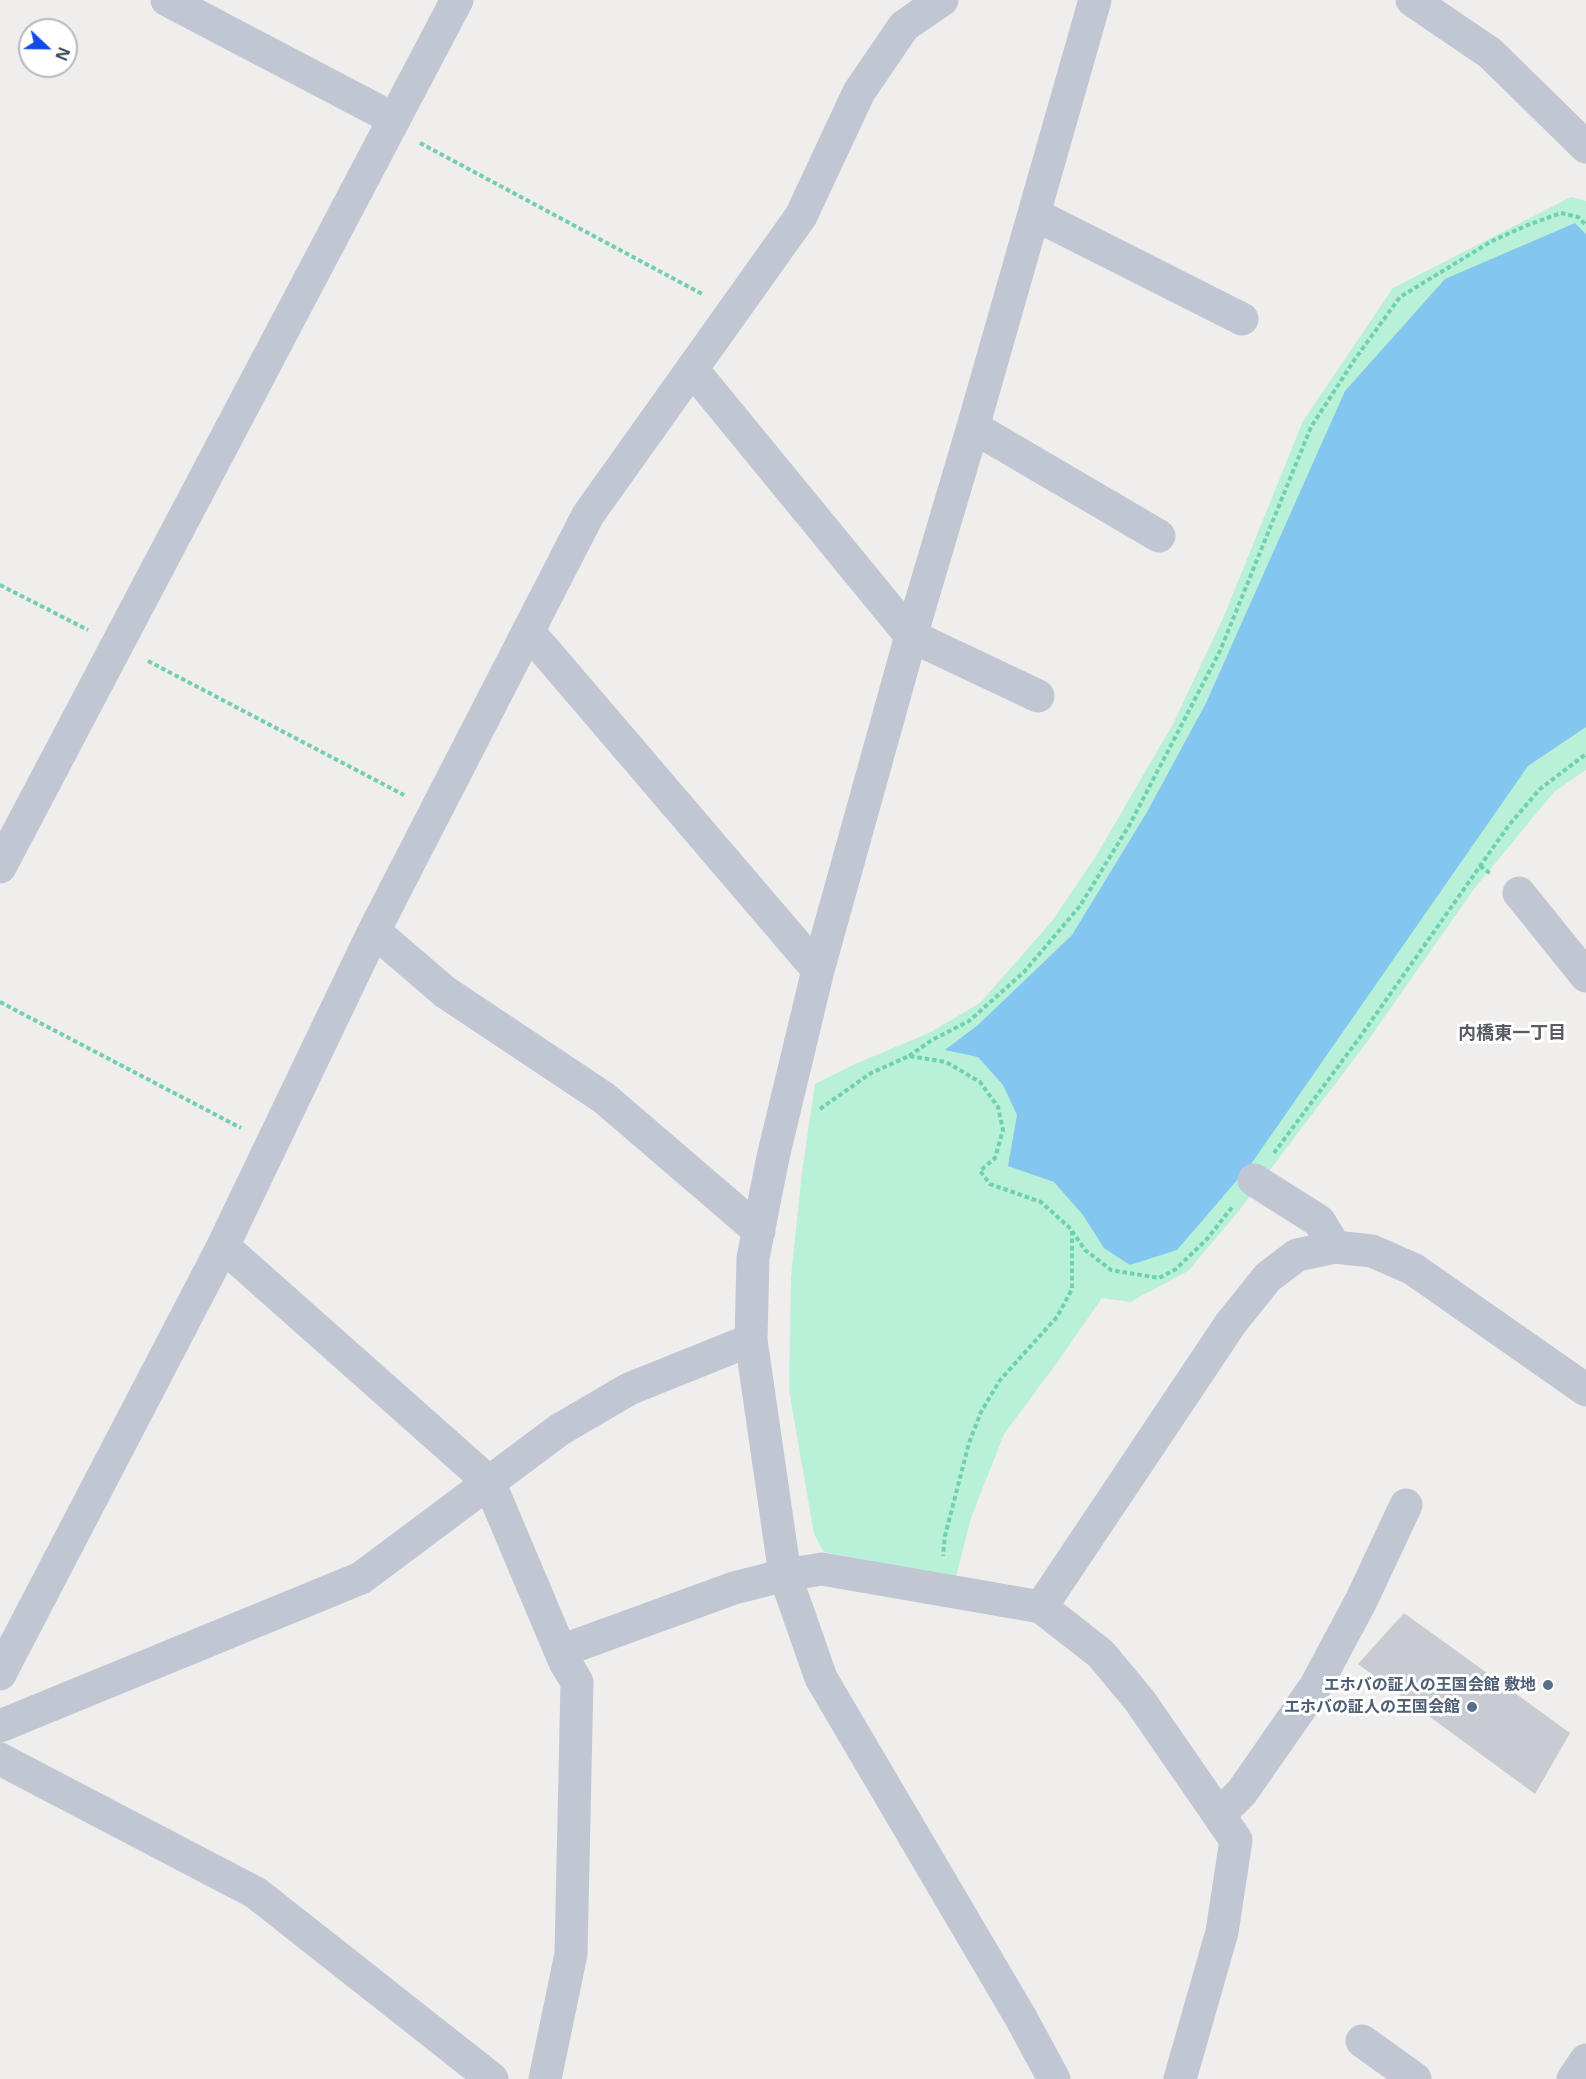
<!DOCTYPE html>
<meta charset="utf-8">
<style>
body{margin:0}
#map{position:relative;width:1586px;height:2079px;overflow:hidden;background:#f0eded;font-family:"Noto Sans",sans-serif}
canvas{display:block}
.north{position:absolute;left:18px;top:18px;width:60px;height:60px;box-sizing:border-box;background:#fff;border:2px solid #b5b8bd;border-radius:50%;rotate:112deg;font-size:16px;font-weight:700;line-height:24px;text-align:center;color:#454d5b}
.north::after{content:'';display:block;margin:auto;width:21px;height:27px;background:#104ae7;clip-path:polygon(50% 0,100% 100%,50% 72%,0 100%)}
</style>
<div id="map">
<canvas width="1586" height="2079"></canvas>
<div class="north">N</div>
</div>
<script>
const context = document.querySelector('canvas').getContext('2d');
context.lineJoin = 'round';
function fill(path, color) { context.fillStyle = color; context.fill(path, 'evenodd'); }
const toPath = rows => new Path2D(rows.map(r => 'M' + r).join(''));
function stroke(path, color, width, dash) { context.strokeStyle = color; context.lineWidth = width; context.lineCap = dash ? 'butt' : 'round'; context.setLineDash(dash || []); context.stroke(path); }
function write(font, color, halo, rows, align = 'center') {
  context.font = font + ' "Noto Sans","Noto Sans JP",sans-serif'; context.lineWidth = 6; context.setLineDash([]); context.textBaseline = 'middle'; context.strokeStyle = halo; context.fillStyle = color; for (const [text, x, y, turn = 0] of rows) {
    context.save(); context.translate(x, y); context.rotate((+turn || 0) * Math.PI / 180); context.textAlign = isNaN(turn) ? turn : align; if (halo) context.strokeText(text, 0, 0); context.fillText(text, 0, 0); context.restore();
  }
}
const green = toPath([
 [1571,197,1586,201,1586,770,1554,792,1474,889,1367,1042,1238,1212,1188,1271,1130,1302,1102,1298,1056,1364,1004,1434,971,1518,956,1577,824,1552,814,1534,789,1390,791,1277,802,1172,815,1084,855,1064,929,1033,980,1003,1052,921,1096,856,1173,724,1224,616,1303,421,1393,288]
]);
const water = toPath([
 [1575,223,1586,234,1586,727,1528,766,1251,1164,1177,1250,1130,1265,1104,1248,1083,1215,1054,1182,1008,1166,1017,1115,1003,1085,978,1057,945,1050,978,1025,1072,935,1147,812,1206,703,1345,391,1445,279]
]);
const building = toPath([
 [1404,1613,1570,1733,1535,1794,1358,1664]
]);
const path = toPath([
 [420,143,704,295],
 [0,585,88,630],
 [148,661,404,795],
 [1480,866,1491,874],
 [0,1002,241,1128],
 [909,1056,932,1040,969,1021,1024,972,1080,906,1130,824,1220,651,1311,427,1355,359,1400,297,1492,241,1530,224,1561,213,1578,217,1586,225],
 [820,1109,871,1073,909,1056,946,1062,980,1082,998,1107,1003,1130,995,1158,980,1171,990,1184,1041,1202,1072,1230,1072,1289,1057,1317,1000,1380,981,1412,969,1443,945,1536,943,1556],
 [1274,1153,1360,1037,1509,825,1540,789,1586,754],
 [1072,1231,1085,1250,1111,1270,1159,1278,1176,1269,1207,1239,1233,1206]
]);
const minor = toPath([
 [167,0,394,119],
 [1412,0,1490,53,1586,147],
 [1034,214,1242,319],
 [692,369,911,636,1038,696],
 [973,427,1159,536],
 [528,631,818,970],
 [0,867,457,0],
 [1519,893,1586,976],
 [374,931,445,992,604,1098,759,1231],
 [1254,1180,1319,1221,1335,1247],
 [223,1246,489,1482,565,1662,577,1682,571,1954,545,2079],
 [1041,1607,1231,1323,1268,1277,1297,1255,1335,1247,1372,1251,1413,1269,1586,1390],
 [561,1651,734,1588,785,1575,822,1569,1041,1607,1101,1654,1140,1701,1236,1840,1222,1932,1180,2079],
 [0,1674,223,1246,374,931,588,515,801,216,859,92,904,26,942,0],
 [0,1726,361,1578,559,1430,629,1389,751,1340],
 [0,1759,256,1893,492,2079],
 [1219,1815,1242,1792,1315,1687,1361,1601,1406,1505],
 [1362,2041,1415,2079],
 [1054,2079,1021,2018,821,1678,785,1575,751,1340,753,1258,773,1157,818,970,911,636,973,427,1095,0],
 [1573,2079,1586,2060]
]);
const markers = [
 [1548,1685,6,"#5c6f8a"],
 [1472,1707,6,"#5c6f8a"]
];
const serviceNames = [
 ["エホバの証人の王国会館 敷地",1536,1685],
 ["エホバの証人の王国会館",1460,1707]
];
const neighbourhoodNames = [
 ["内橋東一丁目",1512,1034]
];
fill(green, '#b8f1d7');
fill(water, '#83c7f0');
fill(building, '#c9cbd3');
stroke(path, '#6fd0b0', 4, [4.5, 3]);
stroke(minor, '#c0c7d3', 33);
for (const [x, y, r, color] of markers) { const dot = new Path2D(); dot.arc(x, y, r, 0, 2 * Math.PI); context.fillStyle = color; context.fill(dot); stroke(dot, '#fff', 2); }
write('bold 16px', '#4e5e75', '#fff', serviceNames, 'right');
write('bold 18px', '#595c63', '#fff', neighbourhoodNames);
</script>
